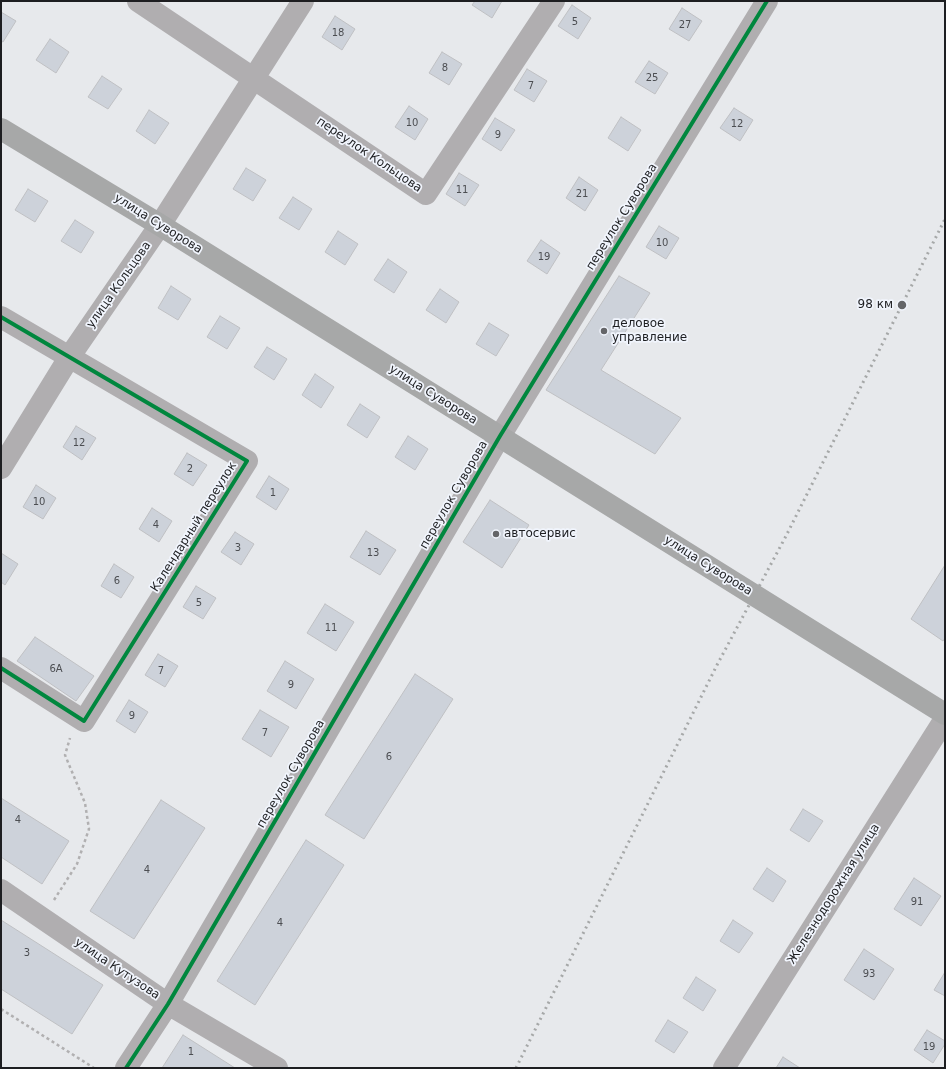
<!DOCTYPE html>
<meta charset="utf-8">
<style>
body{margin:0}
#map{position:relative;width:946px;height:1069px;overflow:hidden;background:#e7e9ec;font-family:"DejaVu Sans",sans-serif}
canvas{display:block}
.frame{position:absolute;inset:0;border:2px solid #1d1e21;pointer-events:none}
</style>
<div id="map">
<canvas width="946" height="1069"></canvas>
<div class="frame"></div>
</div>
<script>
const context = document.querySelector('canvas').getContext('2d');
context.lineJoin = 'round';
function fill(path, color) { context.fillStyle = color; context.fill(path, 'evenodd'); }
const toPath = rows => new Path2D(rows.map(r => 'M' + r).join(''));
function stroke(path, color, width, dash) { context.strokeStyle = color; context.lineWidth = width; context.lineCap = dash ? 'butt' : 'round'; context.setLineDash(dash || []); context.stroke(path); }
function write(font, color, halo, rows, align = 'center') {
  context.font = font + ' "DejaVu Sans",sans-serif'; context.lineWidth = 3.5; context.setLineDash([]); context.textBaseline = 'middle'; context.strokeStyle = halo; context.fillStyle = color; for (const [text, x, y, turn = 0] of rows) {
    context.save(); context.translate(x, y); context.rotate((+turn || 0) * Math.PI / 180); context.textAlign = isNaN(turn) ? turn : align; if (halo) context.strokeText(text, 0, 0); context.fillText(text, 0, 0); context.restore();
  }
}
const building = toPath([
 [475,1,502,1,492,18,472,5,475,1],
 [572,5,591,18,578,39,558,26,572,5],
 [682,8,702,21,689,41,669,29,682,8],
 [1,12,16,21,3,42,1,41,1,12],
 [335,16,355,29,342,50,322,37,335,16],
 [50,39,69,52,56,73,36,60,50,39],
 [442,52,462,64,449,85,429,73,442,52],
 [649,61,668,73,655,94,635,82,649,61],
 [527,69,547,81,534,102,514,90,527,69],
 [102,76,122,89,108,109,88,97,102,76],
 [409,106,428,119,415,140,395,127,409,106],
 [734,108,753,120,740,141,720,128,734,108],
 [149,110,169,123,155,144,136,131,149,110],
 [621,117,641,130,628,151,608,138,621,117],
 [495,118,515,130,501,151,482,139,495,118],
 [246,168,266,180,253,201,233,189,246,168],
 [459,173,479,185,465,206,446,194,459,173],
 [579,177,598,190,585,211,566,198,579,177],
 [28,189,48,201,35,222,15,210,28,189],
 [293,197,312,209,299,230,279,218,293,197],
 [75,220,94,232,81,253,61,241,75,220],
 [659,226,679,238,666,259,646,247,659,226],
 [338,231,358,244,345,265,325,252,338,231],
 [541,240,560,253,547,274,527,261,541,240],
 [388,259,407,272,394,293,374,280,388,259],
 [619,276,650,293,601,370,681,418,655,454,546,390,619,276],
 [171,286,191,299,178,320,158,308,171,286],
 [440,289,459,302,446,323,426,310,440,289],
 [220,316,240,328,227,349,207,337,220,316],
 [489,323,509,335,496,356,476,344,489,323],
 [267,347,287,359,274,380,254,367,267,347],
 [315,374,334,387,321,408,302,395,315,374],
 [360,404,380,417,367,438,347,425,360,404],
 [76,426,96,438,82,460,63,447,76,426],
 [408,436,428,449,415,470,395,457,408,436],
 [187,453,207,465,193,486,174,474,187,453],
 [269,476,289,489,276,510,256,497,269,476],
 [36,485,56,498,43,519,23,507,36,485],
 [490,500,529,525,502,568,463,542,490,500],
 [152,508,172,521,159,542,139,529,152,508],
 [366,531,396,550,380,575,350,557,366,531],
 [235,532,254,544,241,565,221,552,235,532],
 [1,553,18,564,5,585,1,582,1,553],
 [114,564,134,577,121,598,101,586,114,564],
 [945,565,945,638,943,641,911,619,945,565],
 [196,586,216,598,203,619,183,607,196,586],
 [325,604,354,622,336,651,307,633,325,604],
 [35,637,94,676,76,701,17,661,35,637],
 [158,654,178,666,165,687,145,675,158,654],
 [285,661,314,679,296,709,267,691,285,661],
 [415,674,453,699,364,839,325,815,415,674],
 [129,700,148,712,135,733,116,721,129,700],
 [260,710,289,727,271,757,242,739,260,710],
 [1,798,69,841,42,884,1,857,1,798],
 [161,800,205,828,134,939,90,911,161,800],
 [803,809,823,821,809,842,790,830,803,809],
 [306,840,344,865,255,1005,217,981,306,840],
 [767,868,786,881,773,902,753,889,767,868],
 [914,878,941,896,921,926,894,909,914,878],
 [1,920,103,985,72,1034,1,989,1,920],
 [733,920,753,933,739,953,720,941,733,920],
 [864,949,894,969,874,1000,844,980,864,949],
 [945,972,945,996,934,990,945,972],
 [696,977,716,990,703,1011,683,998,696,977],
 [668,1020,688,1032,674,1053,655,1041,668,1020],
 [927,1030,945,1041,945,1044,933,1063,914,1050,927,1030],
 [183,1035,235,1068,162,1068,183,1035],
 [783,1057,800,1068,776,1068,783,1057]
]);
const path = toPath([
 [54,900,77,864,89,829,85,803,65,755,70,738],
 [1,1009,94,1068]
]);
const minor = toPath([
 [138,1,426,194,554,1],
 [1,317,247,461,84,721,1,668],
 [1,468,70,356,160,225,303,1],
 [1,890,168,1004,277,1068],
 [126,1068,168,1004,500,436,767,1],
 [724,1068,945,719]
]);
const major = toPath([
 [1,129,160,225,945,714]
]);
const rail = toPath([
 [516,1068,717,665,786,536,945,219]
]);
const cycleway = toPath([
 [1,317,247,461,84,721,1,668],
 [126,1068,168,1004,500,436,767,1]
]);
const markers = [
 [902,305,5,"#646568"],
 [604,331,4,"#646568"],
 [496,534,4,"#646568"]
];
const numberNames = [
 ["5",575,22],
 ["27",685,25],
 ["18",338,33],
 ["8",445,68],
 ["25",652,78],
 ["7",531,86],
 ["10",412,123],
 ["12",737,124],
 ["9",498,135],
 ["11",462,190],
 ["21",582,194],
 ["10",662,243],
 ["19",544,257],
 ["12",79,443],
 ["2",190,469],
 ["1",273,493],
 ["10",39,502],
 ["4",156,525],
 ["3",238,548],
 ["13",373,553],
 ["6",117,581],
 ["5",199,603],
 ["11",331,628],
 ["6А",56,669],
 ["7",161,671],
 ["9",291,685],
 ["9",132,716],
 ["7",265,733],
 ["6",389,757],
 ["4",18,820],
 ["4",147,870],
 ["91",917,902],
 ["4",280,923],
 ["3",27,953],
 ["93",869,974],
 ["19",929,1047],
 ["1",191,1052]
];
const streetNames = [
 ["переулок Кольцова",369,155,34],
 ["переулок Суворова",622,217,-58],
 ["улица Суворова",158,224,32],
 ["улица Кольцова",119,285,-55],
 ["улица Суворова",433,395,32],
 ["переулок Суворова",454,495,-60],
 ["Календарный переулок",194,527,-58],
 ["улица Суворова",708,566,32],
 ["переулок Суворова",291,774,-60],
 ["Железнодорожная улица",834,894,-58],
 ["улица Кутузова",117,969,34]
];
const poiNames = [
 ["98 км",893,305,"right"],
 ["деловое",612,324],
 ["управление",612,338],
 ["автосервис",504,534]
];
fill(building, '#cdd2da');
stroke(building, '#bfc0c3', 1);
stroke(path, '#b1b0b1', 2.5, [3, 3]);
stroke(minor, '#b0aeb0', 22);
stroke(major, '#a7a8a8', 22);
stroke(rail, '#a6a8a8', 3, [2, 4]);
stroke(cycleway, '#00873e', 4);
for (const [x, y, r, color] of markers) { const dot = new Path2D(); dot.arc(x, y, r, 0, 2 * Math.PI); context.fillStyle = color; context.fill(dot); stroke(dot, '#f1f5fd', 1.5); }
write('10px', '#4c4e52', null, numberNames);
write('12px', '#1d1e21', '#f1f5fd', streetNames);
write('12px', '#1d1e21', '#f1f5fd', poiNames, 'left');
</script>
